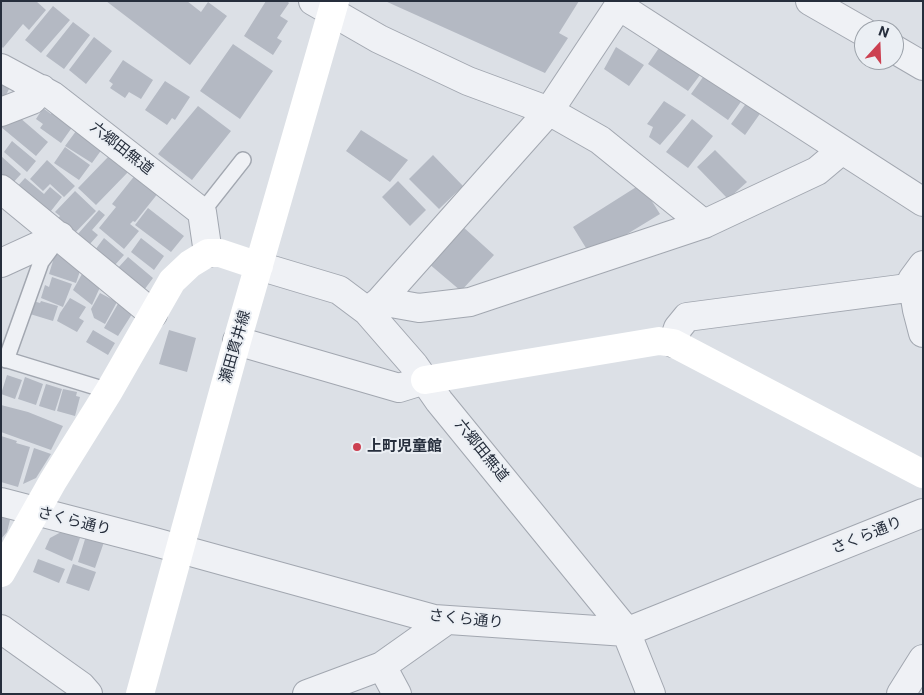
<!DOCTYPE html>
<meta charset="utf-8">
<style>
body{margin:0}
#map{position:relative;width:924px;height:695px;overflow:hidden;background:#dce0e6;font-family:Roboto,sans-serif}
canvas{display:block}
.frame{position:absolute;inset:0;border:2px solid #262e3c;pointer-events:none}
.north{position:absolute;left:854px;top:20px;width:50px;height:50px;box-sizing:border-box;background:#ebeff4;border:1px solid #9ca2aa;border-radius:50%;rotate:20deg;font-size:14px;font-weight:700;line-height:20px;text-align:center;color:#262e3c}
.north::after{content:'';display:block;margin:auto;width:18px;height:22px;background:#cc4051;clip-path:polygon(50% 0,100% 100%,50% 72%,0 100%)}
</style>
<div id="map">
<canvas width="924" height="695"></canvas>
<div class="frame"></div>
<div class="north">N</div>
</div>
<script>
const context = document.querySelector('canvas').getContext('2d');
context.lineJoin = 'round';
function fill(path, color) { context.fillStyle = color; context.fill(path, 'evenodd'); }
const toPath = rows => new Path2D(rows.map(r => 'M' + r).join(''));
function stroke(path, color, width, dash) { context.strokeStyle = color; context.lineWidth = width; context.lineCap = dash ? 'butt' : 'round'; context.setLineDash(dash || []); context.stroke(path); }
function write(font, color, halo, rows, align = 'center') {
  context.font = font + ' Roboto,"Noto Sans JP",sans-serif'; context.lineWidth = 4; context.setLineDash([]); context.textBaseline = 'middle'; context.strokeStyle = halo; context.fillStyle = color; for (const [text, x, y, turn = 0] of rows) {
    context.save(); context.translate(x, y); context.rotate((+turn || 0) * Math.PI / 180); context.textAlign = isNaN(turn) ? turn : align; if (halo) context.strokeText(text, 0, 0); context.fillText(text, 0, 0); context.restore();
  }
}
const building = toPath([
 [1,1,36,1,46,10,29,30,23,24,3,48,1,46],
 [106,1,187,1,201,12,208,2,227,16,190,65],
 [266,1,287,1,289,3,280,16,288,21,277,38,282,41,273,55,244,36],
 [385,1,579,1,559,33,568,38,545,73],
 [53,6,70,20,41,53,25,40],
 [73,22,90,35,64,69,46,56],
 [94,37,112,51,86,84,69,70],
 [663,42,703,71,688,91,648,64],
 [233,44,273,71,240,119,200,91],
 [616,47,644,65,629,86,604,69],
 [123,60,153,80,141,99,129,92,125,98,110,88,113,84,109,81],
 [708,70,745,96,728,120,691,94],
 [165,81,190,97,175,120,172,118,167,125,145,110],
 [1,84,9,89,3,101,1,101],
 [750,98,764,108,745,135,731,124],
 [664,101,686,115,660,145,649,137,653,127,647,124],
 [198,106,231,131,192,180,158,154],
 [43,108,51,114,53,111,73,126,61,143,40,128,43,124,36,119],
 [19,117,48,142,36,156,1,127],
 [692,119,713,136,688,168,666,152],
 [79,127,105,145,92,163,65,146],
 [361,130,408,160,390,182,346,151],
 [12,141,36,161,27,172,4,152],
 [65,147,90,165,79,180,54,163],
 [715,150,747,182,728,199,697,167],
 [433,155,463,186,439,209,409,179],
 [1,156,21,174,11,185,1,176],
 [109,156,119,166,123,163,130,170,96,205,78,188],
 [47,160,75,186,64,197,50,184,43,191,30,179],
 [136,174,159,192,135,222,133,221,130,224,139,231,124,249,99,228,116,207,112,204],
 [25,178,44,194,50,187,62,197,47,216,15,189],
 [398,181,426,210,410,226,382,197],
 [641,184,660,214,591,256,573,227],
 [75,191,96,211,72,236,56,221,60,216,55,212],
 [148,208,184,236,171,252,135,225],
 [99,210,105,215,92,230,98,235,89,245,77,235],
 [462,226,494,255,461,291,428,263],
 [104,238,124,255,114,266,95,250],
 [141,238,164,256,154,270,131,252],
 [55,254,72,260,81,268,76,283,49,274],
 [128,257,153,278,144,290,117,269],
 [82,274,101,285,92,305,73,290],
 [52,277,72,284,63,307,41,298,45,285,49,287],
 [100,293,117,302,105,324,94,318,91,309],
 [70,298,86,307,79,318,84,321,77,332,57,321,60,313],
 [33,301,40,303,41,301,58,306,53,321,30,314],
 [119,302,134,311,118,336,104,328],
 [93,330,115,343,108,355,86,342],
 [169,330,196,338,187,372,159,364],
 [7,375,22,380,15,399,1,394],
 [25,377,43,384,36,405,18,399],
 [46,384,62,389,55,411,39,406],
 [63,389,77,392,76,396,80,397,75,416,57,411],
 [1,405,28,412,63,426,51,450,1,432],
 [1,436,17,441,16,443,30,447,18,487,1,482],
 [34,448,51,454,36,478,23,484],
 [1,512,8,515,10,520,7,532,1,539],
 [63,531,80,538,72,561,45,549,50,538],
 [86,536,104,542,95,568,78,562],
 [38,559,65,569,59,583,33,572],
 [73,564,96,572,89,591,66,583]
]);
const lane = toPath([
 [202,212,243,160],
 [1,358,109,391],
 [6,360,41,262,55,243]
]);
const street = toPath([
 [313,1,379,39,468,81,549,111,600,140,704,224],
 [810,1,864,32],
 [619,6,923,202],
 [894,49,923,66],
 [1,68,53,96,202,212,208,253],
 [1,112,32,100,42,89],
 [1,189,153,314],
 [1,263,60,236],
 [923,265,912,280,917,310,923,333],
 [259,266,339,290,367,311,414,365,439,401,625,629,651,694],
 [380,301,419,308,470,302,704,224,817,171,842,150],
 [369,310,380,301,549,111,622,1],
 [237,341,399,388,425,380],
 [673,343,678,328,687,317,923,286],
 [1,502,151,541,434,619,626,632,923,513],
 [1,629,81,686,88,694],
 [382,666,397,694],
 [307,694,382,666,447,620],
 [901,694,923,659]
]);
const secondary = toPath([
 [425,380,659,341,673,343,923,474],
 [1,573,53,481,109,391,172,281,190,264,208,253,220,253,259,266],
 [140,694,237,341,335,1]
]);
const markers = [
 [357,447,5,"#cc4051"]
];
const streetNames = [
 ["六郷田無道",121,149,38],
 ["瀬田貫井線",236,347,-74],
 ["六郷田無道",481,451,51],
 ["さくら通り",74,522,14],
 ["さくら通り",867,536,-22],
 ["さくら通り",466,620,6]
];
const poiNames = [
 ["上町児童館",367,447]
];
fill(building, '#b4b9c3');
stroke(lane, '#a2a7b0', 18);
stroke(street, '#a2a7b0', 30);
stroke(lane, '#eff1f5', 15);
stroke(street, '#eff1f5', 28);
stroke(secondary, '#fff', 28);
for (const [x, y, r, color] of markers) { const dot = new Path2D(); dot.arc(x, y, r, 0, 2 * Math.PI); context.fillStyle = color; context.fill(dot); stroke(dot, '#ebeff4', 2); }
write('15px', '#262e3c', '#ebeff4', streetNames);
write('bold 15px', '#262e3c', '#ebeff4', poiNames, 'left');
</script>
